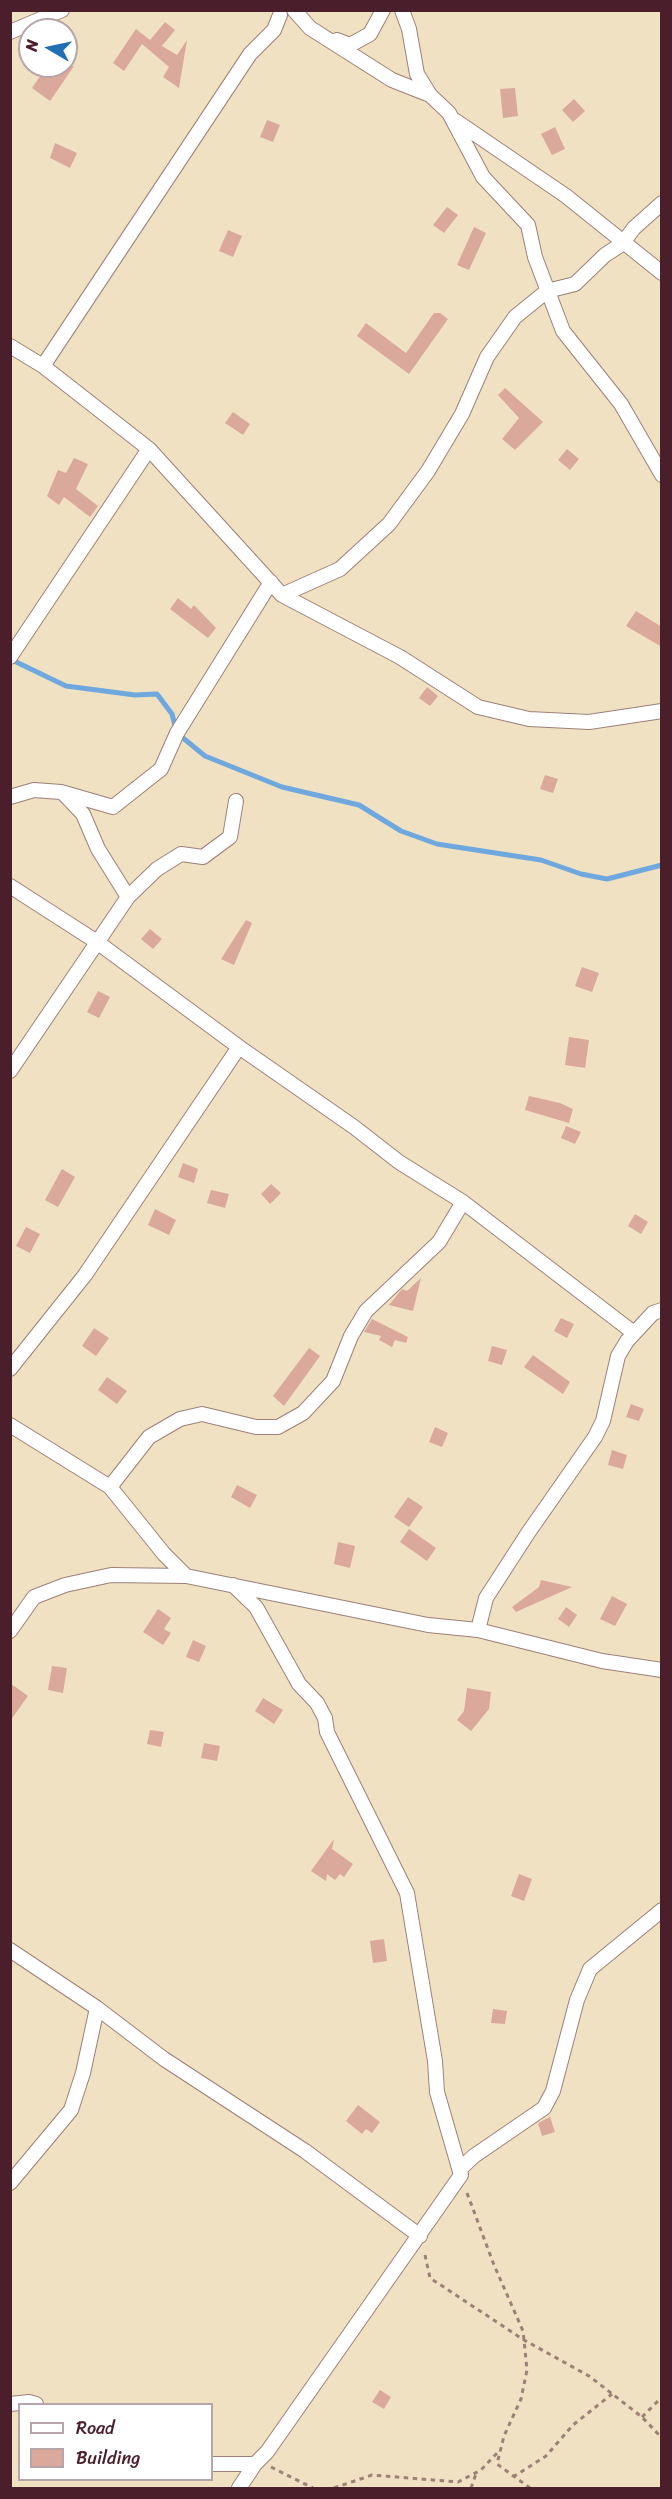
<!DOCTYPE html>
<style>
body{margin:0}
#map{position:relative;width:672px;height:2499px;overflow:hidden;background:#f0e1c3;font-family:Sriracha,sans-serif}
canvas{display:block}
.frame{position:absolute;inset:0;border:12px solid #4a1f2b;pointer-events:none}
.legend{position:absolute;left:18px;top:2403px;width:195px;height:78px;box-sizing:border-box;background:#fff;border:2px solid #b7a5aa;margin:0;padding:8px 10px;list-style:none;font-size:18px;color:#4a1f2b}
.legend li{display:flex;align-items:center;gap:12px;height:30px}
.legend b{width:30px;border:2px solid #b7a5aa}
.north{position:absolute;left:18px;top:18px;width:60px;height:60px;box-sizing:border-box;background:#fff;border:2px solid #b7a5aa;border-radius:50%;rotate:279deg;font-size:16px;font-weight:700;line-height:24px;text-align:center;color:#4a1f2b}
.north::after{content:'';display:block;margin:auto;width:21px;height:27px;background:#1f6fb2;clip-path:polygon(50% 0,100% 100%,50% 72%,0 100%)}
</style>
<div id="map">
<canvas width="672" height="2499"></canvas>
<div class="frame"></div>
<ul class="legend">
<li><b style="height:8px;background:#fff"></b>Road</li>
<li><b style="height:16px;background:#daa99c"></b>Building</li>
</ul>
<div class="north">N</div>
</div>
<script>
const context = document.querySelector('canvas').getContext('2d');
context.lineJoin = 'round';
const toPath = rows => new Path2D(rows.map(r => 'M' + r).join(''));
function stroke(path, color, width, dash) { context.strokeStyle = color; context.lineWidth = width; context.lineCap = dash ? 'butt' : 'round'; context.setLineDash(dash || []); context.stroke(path); }
function fill(path, color) { context.fillStyle = color; context.fill(path, 'evenodd'); }
const stream = toPath([
 [10,659,66,686,135,695,157,694,172,714,177,733,205,756,282,787,359,805,401,831,437,844,541,860,581,874,607,879,662,865]
]);
const building = toPath([
 [165,22,175,30,162,46,177,55,187,40,179,88,163,77,169,67,142,44,124,71,113,63,136,29,150,40],
 [47,66,74,66,50,101,32,88],
 [515,88,518,116,503,118,500,89],
 [574,99,585,111,573,122,562,110],
 [267,120,280,125,273,142,260,137],
 [555,127,565,149,552,155,541,134],
 [55,143,77,153,70,168,50,158],
 [447,207,458,215,444,233,433,225],
 [474,227,486,233,469,270,457,265],
 [228,230,242,236,233,257,219,251],
 [434,313,440,313,448,319,409,374,357,336,366,323,406,353],
 [505,388,543,422,515,450,502,439,519,418,498,395],
 [233,412,250,424,243,435,225,423],
 [567,449,579,459,570,470,558,460],
 [74,458,88,464,76,489,98,506,90,517,64,497,59,505,47,496,58,470,66,473],
 [178,598,191,609,194,605,216,628,208,638,170,609],
 [636,611,662,627,662,647,626,626],
 [427,687,438,696,430,706,419,698],
 [545,775,558,779,553,793,540,789],
 [246,920,252,923,234,965,221,959],
 [150,929,162,939,153,949,141,939],
 [582,967,599,973,592,992,575,986],
 [98,991,110,997,99,1018,87,1012],
 [569,1037,589,1040,585,1068,565,1065],
 [529,1096,560,1103,573,1109,569,1123,525,1110],
 [566,1126,581,1132,575,1144,561,1138],
 [183,1163,198,1169,194,1183,178,1177],
 [62,1169,75,1177,58,1207,45,1200],
 [271,1184,281,1193,270,1204,261,1194],
 [211,1190,229,1194,225,1208,207,1203],
 [155,1209,176,1220,169,1235,148,1225],
 [635,1214,648,1222,641,1234,628,1226],
 [26,1227,40,1234,30,1253,16,1246],
 [421,1278,413,1311,389,1305,402,1289,407,1291],
 [561,1318,574,1324,567,1338,554,1331],
 [372,1319,408,1337,406,1343,395,1340,392,1347,379,1340,381,1336,364,1332],
 [94,1328,109,1338,96,1356,82,1346],
 [492,1346,507,1350,502,1365,488,1361],
 [309,1348,320,1356,284,1406,273,1396],
 [533,1355,570,1382,563,1394,524,1367],
 [107,1377,127,1391,117,1404,98,1390],
 [631,1404,644,1409,639,1421,626,1417],
 [435,1427,448,1433,442,1447,429,1442],
 [612,1450,627,1455,623,1469,608,1465],
 [237,1485,257,1495,250,1508,231,1497],
 [408,1497,423,1507,409,1527,394,1517],
 [409,1529,436,1548,427,1561,400,1542],
 [338,1542,355,1546,350,1568,334,1564],
 [541,1580,572,1587,516,1612,512,1607,539,1587],
 [612,1596,627,1604,615,1626,600,1619],
 [566,1607,577,1615,569,1627,558,1619],
 [158,1609,171,1618,164,1629,171,1633,163,1645,143,1632],
 [193,1640,206,1646,199,1662,186,1657],
 [52,1666,67,1668,63,1693,48,1690],
 [10,1683,28,1696,10,1721],
 [467,1688,491,1692,489,1709,471,1731,457,1720,464,1711],
 [263,1698,283,1710,274,1724,255,1711],
 [150,1730,164,1732,161,1747,147,1744],
 [204,1743,220,1746,217,1761,201,1758],
 [334,1839,332,1849,353,1864,344,1877,340,1874,335,1880,327,1874,326,1881,311,1871],
 [519,1874,532,1879,524,1901,511,1896],
 [384,1939,387,1961,373,1963,370,1941],
 [493,2009,507,2011,505,2024,491,2023],
 [358,2105,380,2122,372,2133,366,2129,362,2134,346,2121],
 [550,2117,555,2132,542,2136,538,2123],
 [380,2390,391,2397,384,2409,372,2402]
]);
const path = toPath([
 [467,2193,494,2265,523,2331,524,2340,527,2370,521,2399,504,2436,497,2464,530,2488],
 [425,2255,430,2278,524,2340,589,2376,642,2417,662,2438],
 [642,2417,662,2397],
 [271,2467,313,2488],
 [513,2477,546,2456,573,2425,612,2394],
 [334,2488,372,2475,458,2482,481,2470,498,2452],
 [471,2488,476,2474]
]);
const street = toPath([
 [294,10,310,28,392,80,430,95],
 [402,10,409,29,417,74,430,95,449,113,483,177,528,225,535,257,563,331,621,404,662,475],
 [10,32,62,10],
 [337,40,350,45,370,34,383,10],
 [456,121,566,196,662,273],
 [10,346,43,366,149,449,282,595,400,657,478,707,529,719,589,722,662,711],
 [43,366,250,54,274,30,280,15],
 [282,595,340,569,389,524,428,471,462,414,487,357,515,317,547,291,575,284,605,255,622,244,634,228,662,203],
 [10,657,149,449],
 [63,793,83,814,98,849,128,897],
 [10,797,34,790,61,792,113,807,161,769,177,733,271,582],
 [10,886,97,942,239,1047,354,1127,399,1162,463,1202,634,1333],
 [10,1071,128,897,157,869,181,854,203,857,230,837,236,801],
 [10,1369,85,1275,239,1047],
 [10,1425,110,1487,164,1554,186,1576],
 [110,1487,149,1437,180,1419,202,1414,256,1427,278,1427,303,1413,333,1381,351,1336,366,1311,439,1242,463,1202],
 [478,1630,486,1598,528,1533,595,1437,603,1421,618,1356,627,1341,653,1313,662,1310],
 [10,1631,34,1597,65,1585,111,1575,186,1576,428,1625,478,1630,602,1661,662,1670],
 [10,1950,97,2008,164,2059,305,2151,420,2236],
 [460,2169,474,2156,544,2108,553,2091,577,2000,590,1969,662,1910],
 [10,2183,71,2110,83,2073,97,2008],
 [10,2404,29,2402,36,2404],
 [212,2464,255,2464,267,2452,461,2175,437,2092,435,2061,407,1893,327,1732,325,1718,317,1703,299,1684,256,1607,233,1585],
 [239,2488,255,2464]
]);
stroke(stream, '#6ea8de', 5);
fill(building, '#daa99c');
stroke(street, '#9d8077', 16);
stroke(path, '#9d8077', 3, [4.5, 4.5]);
stroke(street, '#fff', 14);
</script>
